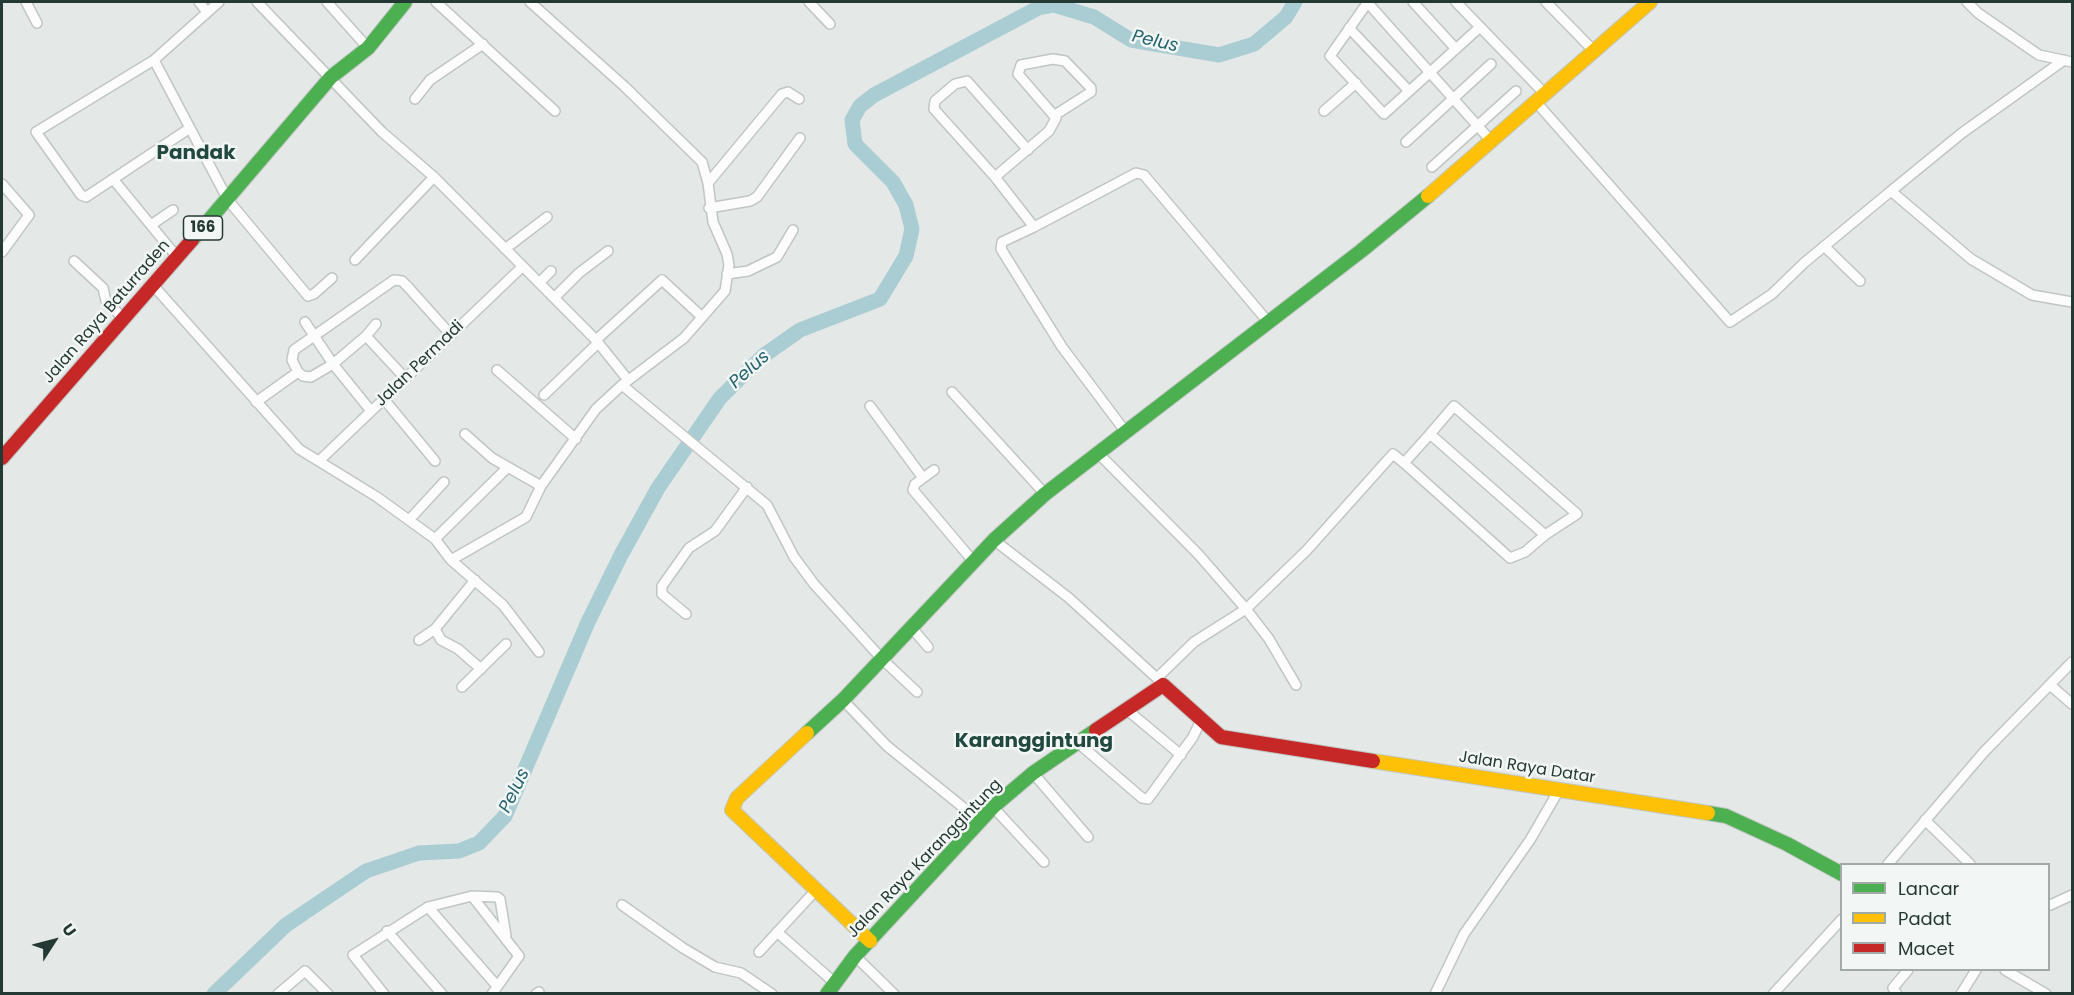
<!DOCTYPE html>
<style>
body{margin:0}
#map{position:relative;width:2074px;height:995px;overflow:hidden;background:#e4e8e6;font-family:Poppins,sans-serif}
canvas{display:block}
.frame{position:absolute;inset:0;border:3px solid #243933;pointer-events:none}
.legend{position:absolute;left:1840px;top:863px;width:210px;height:108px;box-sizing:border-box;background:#f2f7f5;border:2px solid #a0aba7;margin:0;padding:8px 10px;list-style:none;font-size:18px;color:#243933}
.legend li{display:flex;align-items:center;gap:12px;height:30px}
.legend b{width:30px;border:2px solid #a0aba7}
.north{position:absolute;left:24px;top:911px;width:60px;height:60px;-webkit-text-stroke:4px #f2f7f5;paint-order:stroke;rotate:54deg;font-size:16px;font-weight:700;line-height:24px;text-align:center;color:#243933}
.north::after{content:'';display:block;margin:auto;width:21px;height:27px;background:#243933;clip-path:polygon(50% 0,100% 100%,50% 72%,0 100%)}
</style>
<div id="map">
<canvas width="2074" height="995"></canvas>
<div class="frame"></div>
<ul class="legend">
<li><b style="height:8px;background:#4caf50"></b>Lancar</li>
<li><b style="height:8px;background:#ffc107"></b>Padat</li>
<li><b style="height:8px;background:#c62828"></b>Macet</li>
</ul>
<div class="north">U</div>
</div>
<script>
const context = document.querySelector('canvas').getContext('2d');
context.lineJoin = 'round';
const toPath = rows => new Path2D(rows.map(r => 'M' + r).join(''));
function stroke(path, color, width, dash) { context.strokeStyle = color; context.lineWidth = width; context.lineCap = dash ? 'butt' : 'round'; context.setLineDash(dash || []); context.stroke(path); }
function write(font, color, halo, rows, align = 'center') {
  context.font = font + ' Poppins,sans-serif'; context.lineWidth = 5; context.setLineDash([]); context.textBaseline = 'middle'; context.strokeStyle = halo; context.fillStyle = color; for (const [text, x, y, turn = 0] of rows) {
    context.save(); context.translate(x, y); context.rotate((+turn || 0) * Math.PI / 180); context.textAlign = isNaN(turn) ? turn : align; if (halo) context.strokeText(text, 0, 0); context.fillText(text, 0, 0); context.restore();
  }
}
const river = toPath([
 [214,994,286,925,366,871,419,853,459,851,479,843,505,816,588,622,621,555,658,488,720,398,763,356,800,330,880,299,906,256,912,229,906,205,893,182,855,144,852,120,860,106,874,95,1038,8,1054,5,1094,17,1131,40,1219,55,1254,44,1286,17,1295,2]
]);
const street = toPath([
 [26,2,37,23],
 [199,2,207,12],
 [257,2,382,132,434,177,596,340,628,380],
 [327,2,368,48],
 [436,2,555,111],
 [809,2,830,24],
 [1367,2,1492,142],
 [1368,2,1330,56,1384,114,1480,27],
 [1413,2,1456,49],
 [1456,2,1544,93],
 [1546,2,1593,50],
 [1967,2,1978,13,2039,55,2072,62],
 [1349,28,1409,91],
 [154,60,219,2],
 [415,99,430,80,483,44],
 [1536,102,1730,322,1772,294,1804,263,1891,191,1971,259,2032,295,2072,302],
 [1324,111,1356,83],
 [190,128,86,197,81,195,36,132,154,60,228,200,308,296,314,294,332,278],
 [1406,142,1491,64],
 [1028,150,967,81,955,84,935,101,934,109,995,177,1034,227,1002,242,1001,249,1062,347,1125,431],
 [1432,167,1516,91],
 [995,177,1049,131,1056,118,1018,74,1021,65,1053,59,1065,61,1091,88,1091,92,1055,115],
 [113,179,177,257],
 [708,183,782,94,788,92,799,99],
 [2,184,29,215,2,252],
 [1891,191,1962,133,2064,60],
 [709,208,750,201,757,197,800,138],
 [151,225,173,210],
 [1034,227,1136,173,1144,175,1269,323],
 [1824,246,1860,281],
 [505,249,547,217],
 [355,260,434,177],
 [74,261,103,288,106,301,122,317],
 [727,274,748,271,777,257,793,230],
 [539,283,551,271],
 [152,284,299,449,377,497,435,539,451,560,503,605,539,652],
 [554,298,579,273,608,251],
 [305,322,333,364,371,411],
 [376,324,366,336,333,364,311,377,303,376,298,372,292,360,294,350,394,280,402,281,408,287,451,335],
 [366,336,405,378],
 [596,340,662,280,702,317],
 [497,370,576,439],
 [622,385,767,505,794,557,814,584,882,659,917,692],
 [952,392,1045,494],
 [544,395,598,343],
 [383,398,435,461],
 [256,402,298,372],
 [870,406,923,478],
 [465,434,492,458,541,486],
 [1430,434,1454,406,1577,514,1545,535],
 [1097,452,1198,554,1246,609,1269,639,1296,685],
 [319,461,522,267],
 [934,470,915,484,913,490,973,561],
 [409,520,444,482],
 [435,539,508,467],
 [994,540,1069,598,1160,681],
 [451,560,526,517,541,486,596,409,622,385,684,338,725,291,729,265,727,254,713,222,708,183,702,162,624,86,530,2],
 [686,614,662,594,662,586,689,548,715,531,747,487],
 [912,628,928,647],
 [435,629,441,640,458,649,481,669],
 [419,640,435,629,475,580],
 [1158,677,1194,642,1246,609,1307,550,1393,454,1404,463,1510,558,1525,552,1545,535,1430,434,1404,463],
 [2050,685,2072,704],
 [462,687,506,644],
 [843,700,887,746,980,821],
 [1126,709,1181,755],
 [1077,742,1142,798,1148,799,1193,737,1201,720],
 [1033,773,1088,837],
 [993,807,1044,862],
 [1925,820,1970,864],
 [1888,864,1984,752,2072,662],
 [472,896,519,956,492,994],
 [622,905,683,948,715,967,741,973,772,994],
 [2048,906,2072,895],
 [428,907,497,986],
 [387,931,442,994],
 [777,932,835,983],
 [759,952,816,890],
 [855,956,894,994],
 [2005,970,2046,994],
 [278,994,305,971,328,994],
 [384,994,353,955,428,907,472,896,497,897,500,899,506,936],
 [536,994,539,992],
 [1435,994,1464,934,1530,840,1559,790],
 [1773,994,1842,919],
 [1897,994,1893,988,1908,970],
 [1961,994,1976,970]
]);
const fast = toPath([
 [192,240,331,77,368,48,405,2],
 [807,733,843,700,994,540,1045,494,1361,251,1428,196],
 [1708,813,1726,816,1787,844,1842,874],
 [827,994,855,956,993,807,1033,773,1096,730]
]);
const slow = toPath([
 [1428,196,1650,2],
 [807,733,737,798,732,810,870,941],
 [1373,761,1708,813]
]);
const jam = toPath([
 [2,458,192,240],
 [1096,730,1163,685,1221,737,1373,761]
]);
const shields = [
 [203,228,39]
];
const shieldNames = [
 ["166",203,228]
];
const streetNames = [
 ["Jalan Raya Baturraden",107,312,-49],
 ["Jalan Permadi",420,364,-44],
 ["Jalan Raya Datar",1527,768,9],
 ["Jalan Raya Karanggintung",925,859,-46]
];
const waterNames = [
 ["Pelus",1155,42,13],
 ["Pelus",750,370,-42],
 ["Pelus",515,791,-64]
];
const quarterNames = [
 ["Pandak",196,154],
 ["Karanggintung",1034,742]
];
stroke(river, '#a9cdd2', 15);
stroke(street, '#c1c5c3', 12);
stroke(fast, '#c0c6c3', 16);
stroke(slow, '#c0c6c3', 16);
stroke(jam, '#c0c6c3', 16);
stroke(street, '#fbfcfb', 9);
stroke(fast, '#4caf50', 14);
stroke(slow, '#ffc107', 14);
stroke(jam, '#c62828', 14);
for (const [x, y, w] of shields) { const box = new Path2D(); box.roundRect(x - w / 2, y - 12, w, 24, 4.5); context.fillStyle = '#f2f7f5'; context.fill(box); stroke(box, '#243933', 1.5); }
write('bold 15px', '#243933', null, shieldNames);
write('16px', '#243933', '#f2f7f5', streetNames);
write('italic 18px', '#25636e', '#f2f7f5', waterNames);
write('bold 20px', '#22493f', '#f2f7f5', quarterNames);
</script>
